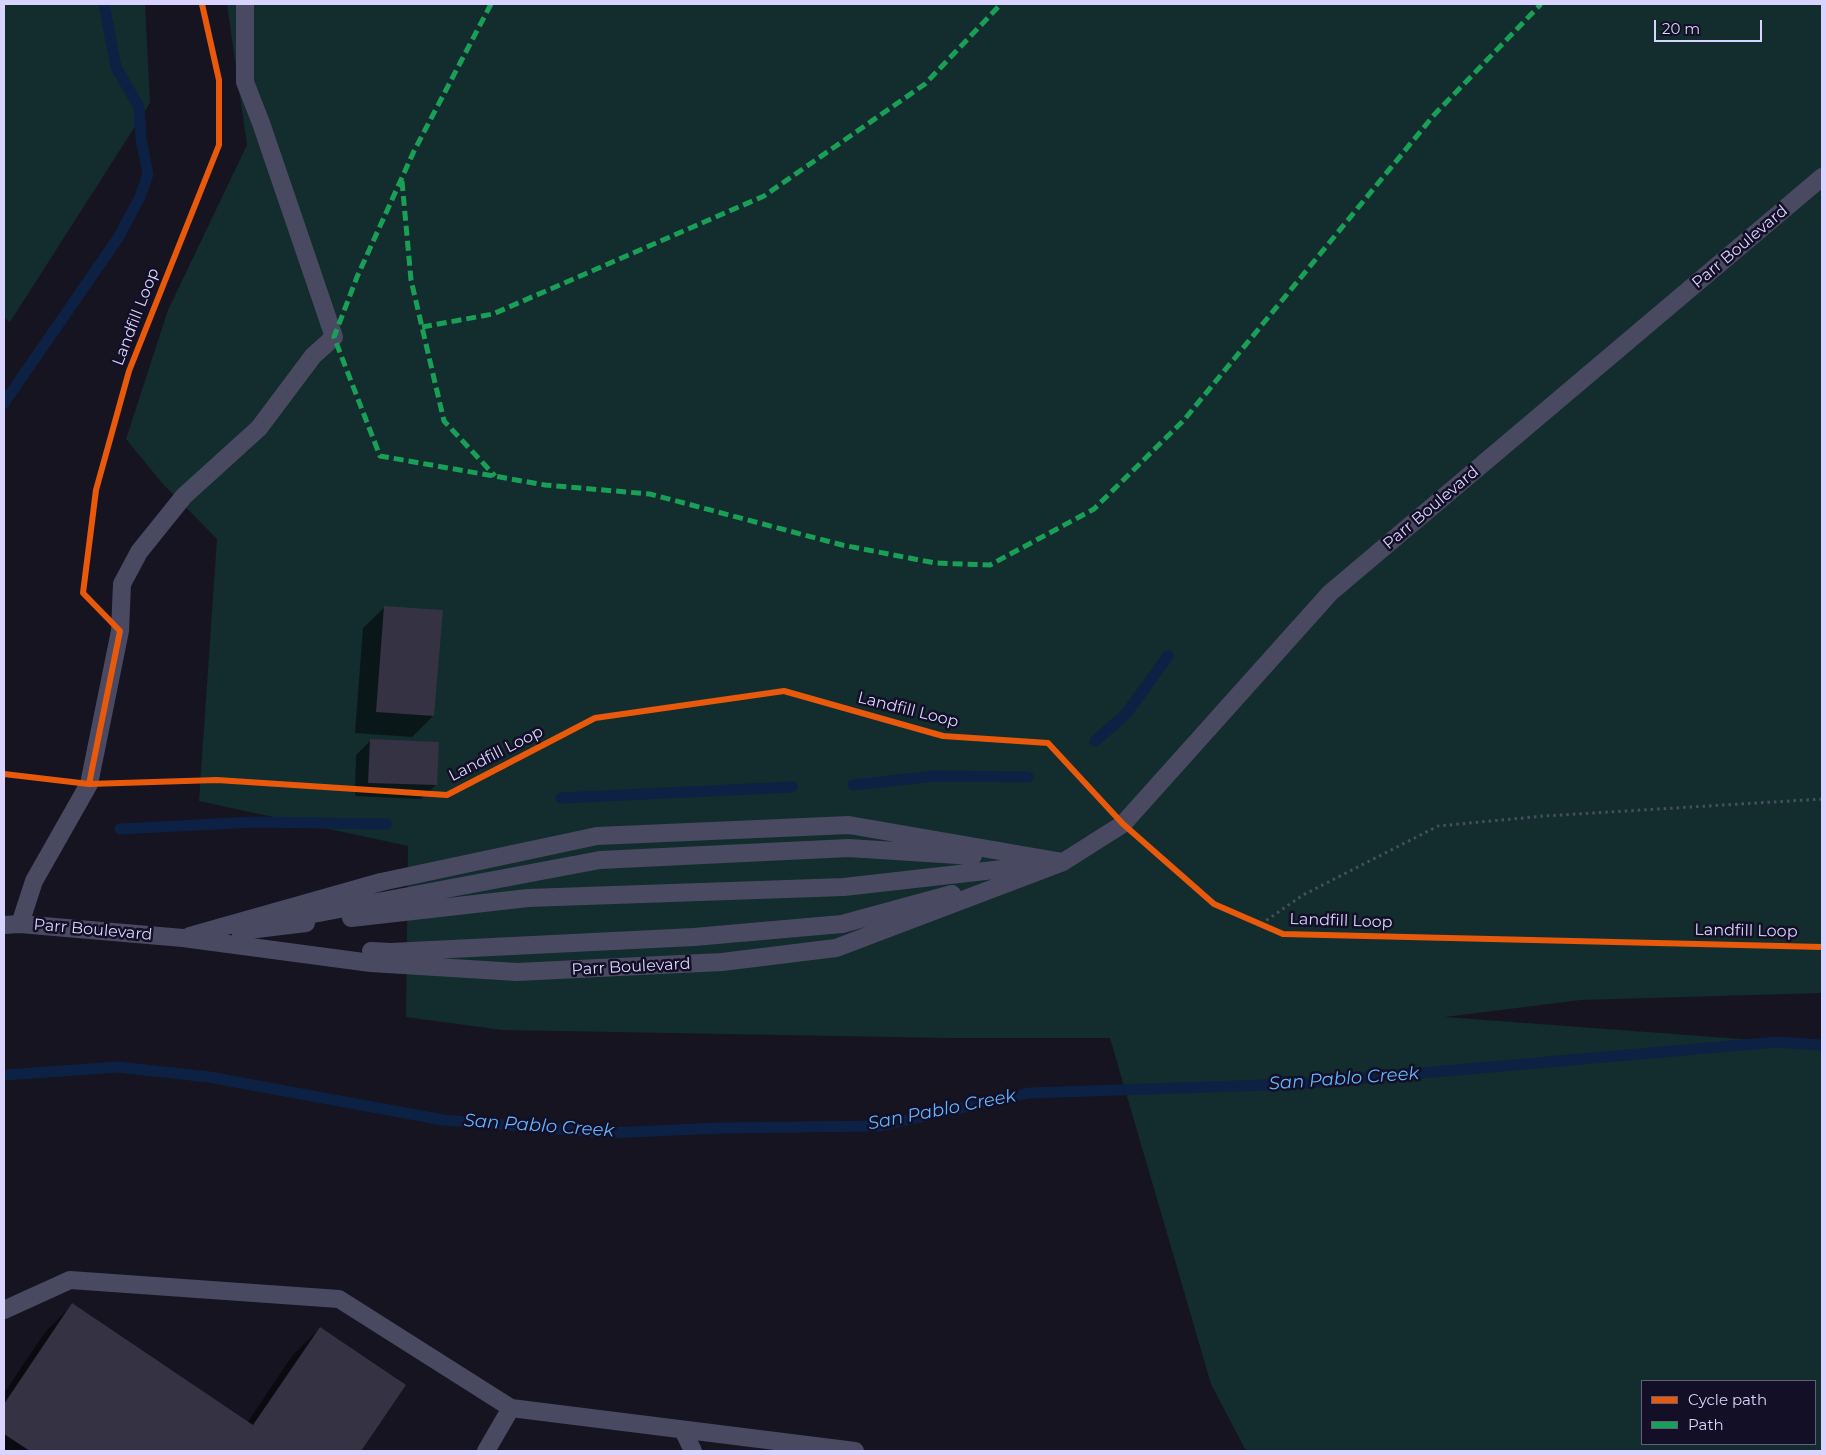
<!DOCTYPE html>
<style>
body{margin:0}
#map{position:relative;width:1826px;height:1455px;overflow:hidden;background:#161421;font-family:Montserrat,sans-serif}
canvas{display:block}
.frame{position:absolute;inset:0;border:5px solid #d9d4ff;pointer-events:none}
.legend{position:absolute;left:1641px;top:1380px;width:175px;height:65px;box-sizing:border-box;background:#130f26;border:1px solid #625e7d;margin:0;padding:6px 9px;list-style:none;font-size:15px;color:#d9d4ff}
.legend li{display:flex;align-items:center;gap:10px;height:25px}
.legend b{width:25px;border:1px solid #625e7d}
.scale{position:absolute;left:1654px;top:20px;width:108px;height:22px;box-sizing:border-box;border:2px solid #d9d4ff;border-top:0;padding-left:6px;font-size:15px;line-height:18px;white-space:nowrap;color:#d9d4ff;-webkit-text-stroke:4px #130f26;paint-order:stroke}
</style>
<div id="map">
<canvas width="1826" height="1455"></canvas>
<div class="frame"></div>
<ul class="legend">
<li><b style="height:6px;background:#e8590c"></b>Cycle path</li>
<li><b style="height:6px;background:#1a9f57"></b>Path</li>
</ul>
<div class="scale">20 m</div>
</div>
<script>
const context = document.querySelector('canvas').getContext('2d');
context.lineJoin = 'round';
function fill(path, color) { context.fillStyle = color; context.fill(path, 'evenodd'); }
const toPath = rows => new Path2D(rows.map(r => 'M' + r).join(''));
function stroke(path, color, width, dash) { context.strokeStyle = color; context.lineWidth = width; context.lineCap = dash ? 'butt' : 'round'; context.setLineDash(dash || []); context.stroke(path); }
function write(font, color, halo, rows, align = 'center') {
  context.font = font + ' Montserrat,sans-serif'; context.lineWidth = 5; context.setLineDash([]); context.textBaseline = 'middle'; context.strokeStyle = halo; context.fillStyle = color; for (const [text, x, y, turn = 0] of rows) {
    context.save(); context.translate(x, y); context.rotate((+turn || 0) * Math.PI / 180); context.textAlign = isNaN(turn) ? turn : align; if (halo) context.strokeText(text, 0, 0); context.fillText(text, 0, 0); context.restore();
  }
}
const green = toPath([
 [4,4,145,4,150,103,10,322,4,318],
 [227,4,1822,4,1822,993,1581,1000,1445,1017,1822,1045,1822,1451,1246,1451,1211,1384,1110,1038,948,1038,502,1030,406,1017,408,846,199,801,217,539,162,483,126,439,168,310,247,145],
 [1642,1381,1815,1381,1815,1444,1642,1444]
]);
const shadow = toPath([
 [385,607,433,716,412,737,355,733,363,628],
 [370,741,436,785,421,799,355,796,356,755],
 [73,1304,247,1423,292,1356,320,1328,404,1385,359,1451,4,1451,4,1393,45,1332]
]);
const stream = toPath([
 [4,403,118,238,140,197,148,174,141,139,139,107,116,67,104,4],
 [1095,741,1126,714,1168,656],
 [853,785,935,776,1028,777],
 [561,798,792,787],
 [120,829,254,822,387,824],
 [4,1075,118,1067,209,1077,443,1120,608,1133,720,1128,880,1126,1029,1093,1297,1084,1776,1042,1822,1045]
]);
const building = toPath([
 [384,606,443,610,434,716,376,712],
 [370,739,439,742,437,785,368,783],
 [72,1303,253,1425,320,1327,406,1385,361,1451,30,1451,4,1434,4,1404]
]);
const path = toPath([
 [1261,924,1303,895,1438,826,1544,816,1822,799]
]);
const service = toPath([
 [292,918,600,860,849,848,973,856],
 [351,918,528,898,844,887,1038,865],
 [20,924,34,881,89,784,120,631,122,584,139,552,184,496,259,428,313,356,334,337,261,123,245,82,245,4],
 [4,925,20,924,183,938,371,963,517,972,722,962,836,948,1063,862,1123,824,1330,593,1822,177],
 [240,931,306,923],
 [190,936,381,882,597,836,849,825,1063,862],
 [371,951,391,952,694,937,842,924,952,894],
 [4,1310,70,1280,339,1299,511,1408,486,1451],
 [511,1408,855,1451],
 [683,1430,693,1451]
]);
const quiet = toPath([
 [491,4,414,151,357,277,334,337,380,456,545,485,650,494,842,545,935,563,990,565,1094,509,1184,420,1434,115,1541,4],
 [402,181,411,280,444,421,495,476],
 [422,327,493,314,764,196,925,84,1001,4]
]);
const cycleway = toPath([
 [4,774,89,784,217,780,447,795,595,718,784,691,943,736,1048,743,1123,824,1214,904,1283,934,1822,947],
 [89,784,120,631,83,593,96,490,129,371,219,145,219,80,202,4]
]);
const streetNames = [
 ["Parr Boulevard",1740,247,-40],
 ["Landfill Loop",136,317,-69],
 ["Parr Boulevard",1431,508,-40],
 ["Landfill Loop",908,710,14],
 ["Landfill Loop",496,754,-27],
 ["Landfill Loop",1341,921,2],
 ["Parr Boulevard",93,930,5],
 ["Landfill Loop",1746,931,1],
 ["Parr Boulevard",631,967,-3]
];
const waterNames = [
 ["San Pablo Creek",1344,1079,-4],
 ["San Pablo Creek",942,1110,-11],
 ["San Pablo Creek",539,1126,4]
];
fill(green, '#132c2d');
fill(shadow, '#0007');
stroke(stream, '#0d2144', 11);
fill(building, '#343243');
stroke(path, '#44505f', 3, [2.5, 4]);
stroke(service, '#4a4962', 18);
stroke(quiet, '#1a9f57', 5, [10, 5]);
stroke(cycleway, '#e8590c', 6);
write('16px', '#d9d4ff', '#130f26', streetNames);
write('italic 18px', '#62b6ff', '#130f26', waterNames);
</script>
